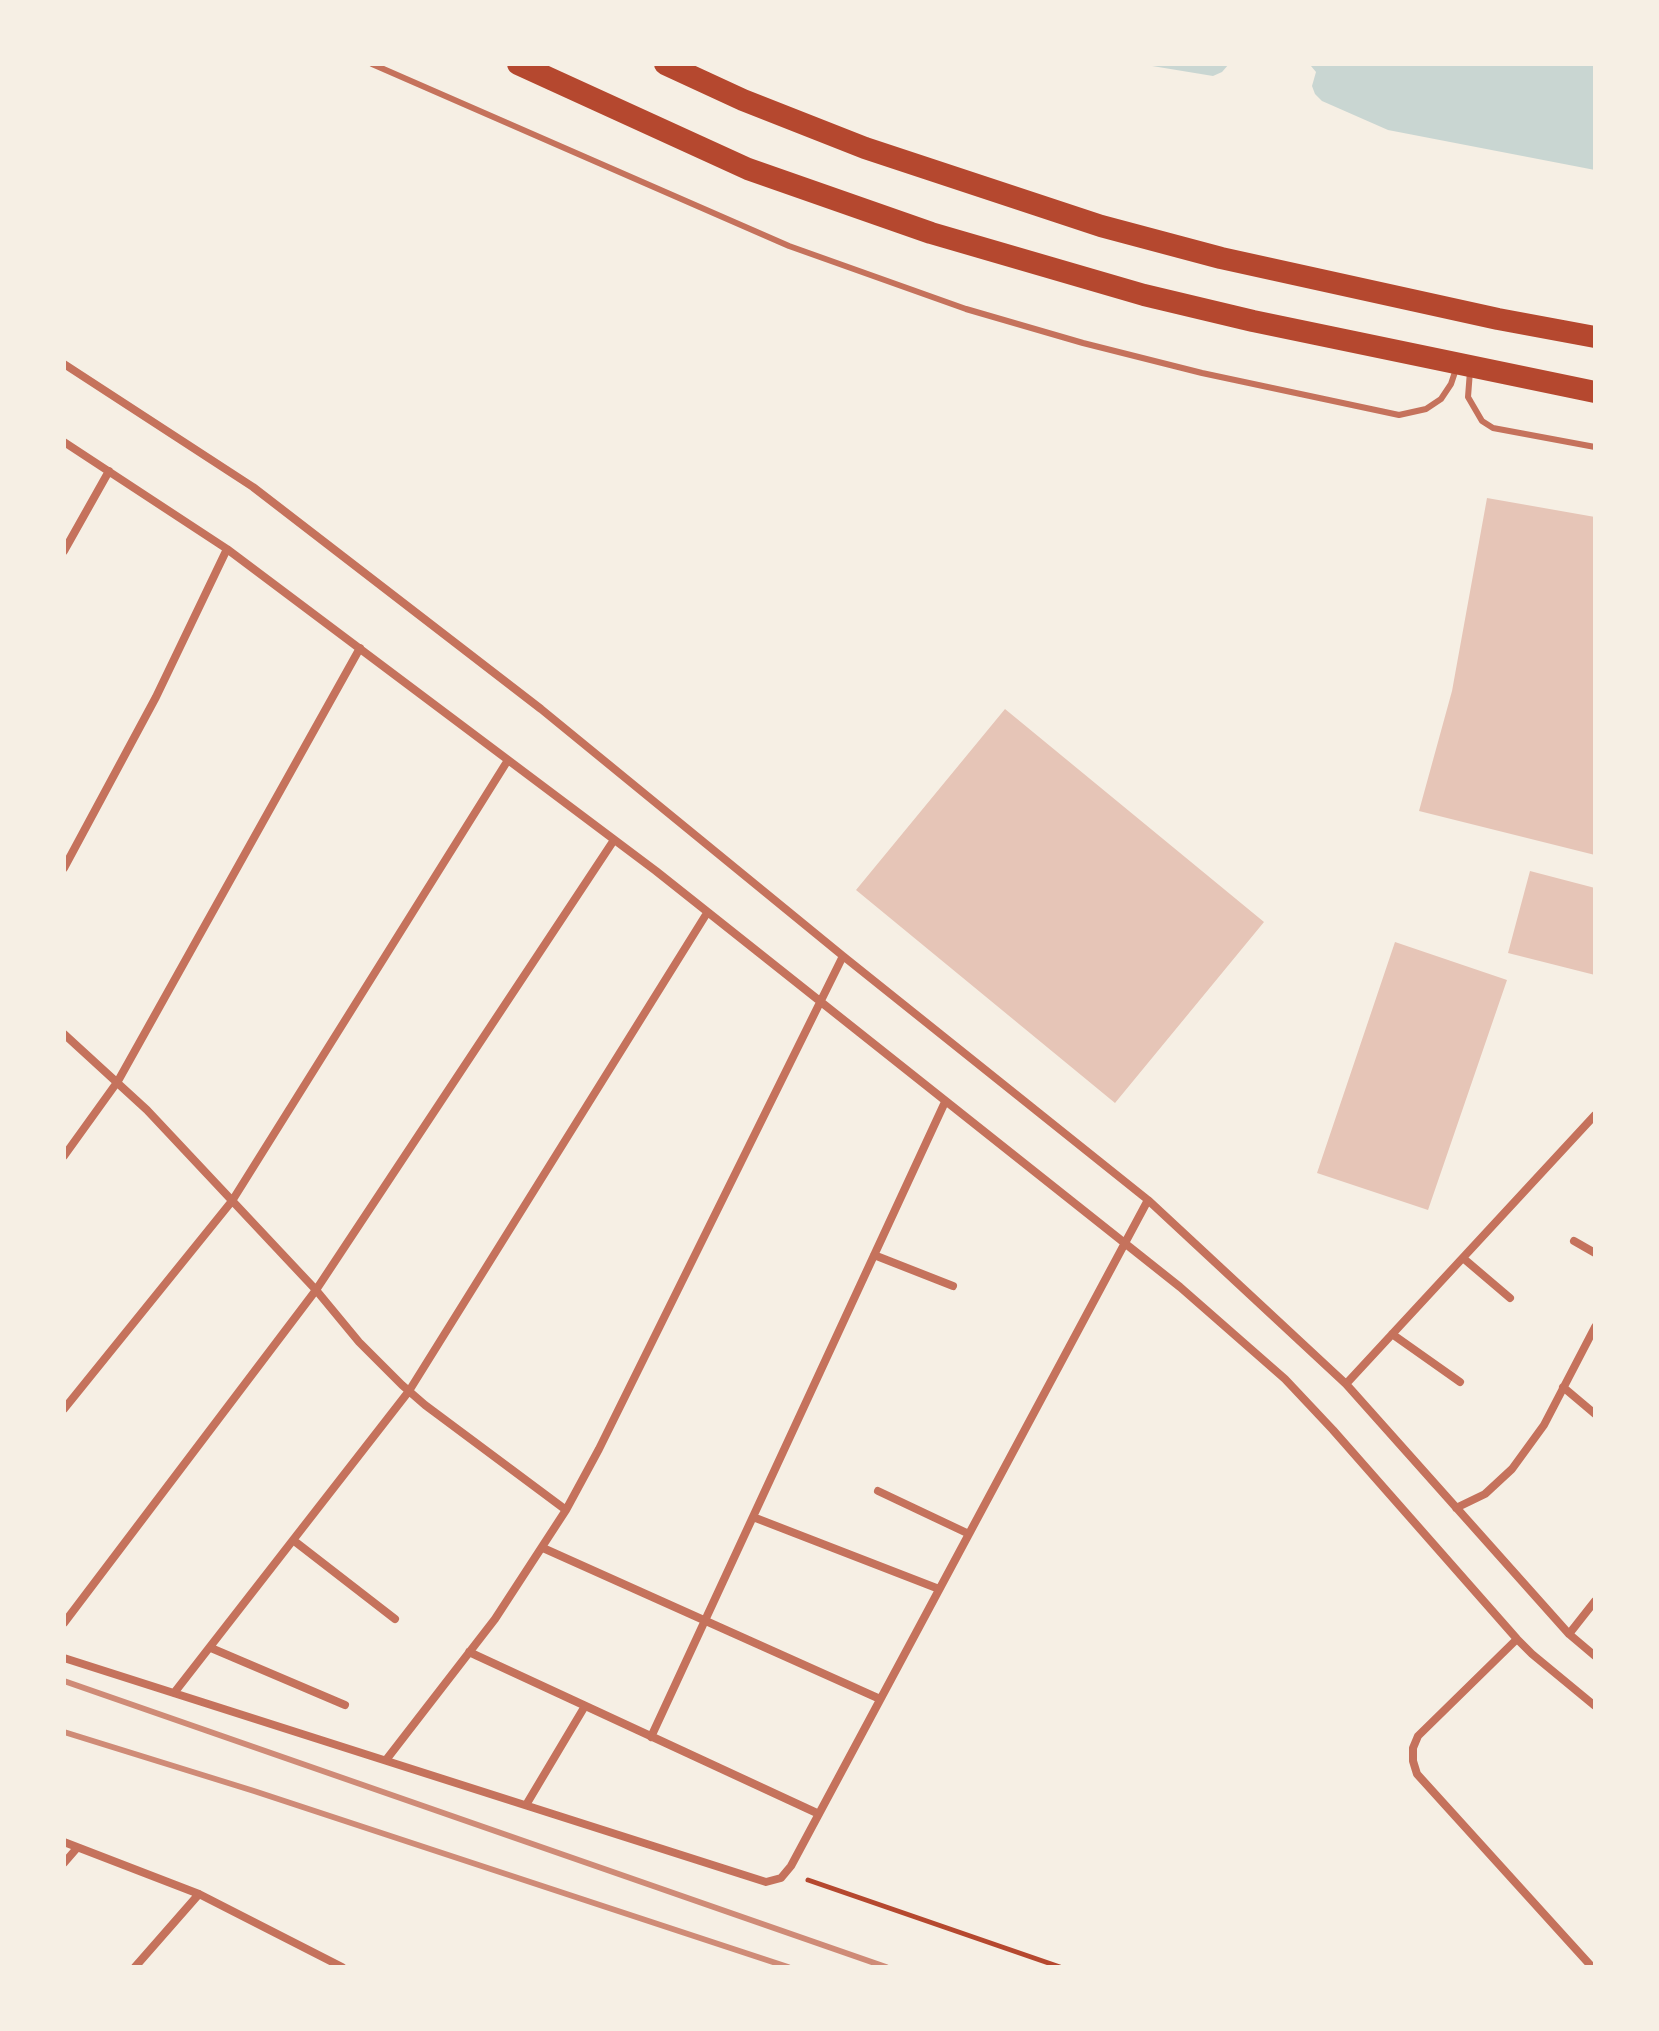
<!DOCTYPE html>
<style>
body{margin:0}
#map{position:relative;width:1659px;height:2031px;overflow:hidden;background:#f6efe4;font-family:Cabin,sans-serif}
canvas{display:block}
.frame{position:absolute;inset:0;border:66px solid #f6efe4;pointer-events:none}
</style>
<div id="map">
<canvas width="1659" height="2031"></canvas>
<div class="frame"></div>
</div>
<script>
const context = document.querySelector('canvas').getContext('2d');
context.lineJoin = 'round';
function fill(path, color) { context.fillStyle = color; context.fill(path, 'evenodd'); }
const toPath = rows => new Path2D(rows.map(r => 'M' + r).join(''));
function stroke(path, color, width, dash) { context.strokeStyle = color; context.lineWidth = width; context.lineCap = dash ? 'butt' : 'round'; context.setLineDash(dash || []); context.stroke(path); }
const water = toPath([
 [1140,64,1229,64,1222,72,1213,76],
 [1303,64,1595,64,1595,170,1388,130,1322,101,1315,94,1312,86,1316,72,1311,66]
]);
const building = toPath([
 [1487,498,1595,517,1595,855,1419,811,1452,691],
 [1005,709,1264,922,1115,1103,856,890],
 [1530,871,1595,888,1595,975,1508,953],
 [1395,942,1507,980,1428,1210,1317,1173]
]);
const path = toPath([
 [808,1880,1060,1967]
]);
const service = toPath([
 [372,64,789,246,966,309,1083,343,1202,373,1399,415,1426,409,1441,399,1451,384,1456,369],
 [1470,371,1468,397,1482,421,1493,428,1595,447]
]);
const minor = toPath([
 [64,364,253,487,541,709,843,956,1148,1200,1346,1384,1569,1634,1595,1656],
 [64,442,227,549,656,871,1180,1287,1285,1379,1333,1430,1517,1639,1532,1654,1595,1706],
 [64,551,109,471],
 [64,868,156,697,227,549],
 [64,1034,147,1110,316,1290,359,1342,402,1385,425,1405,566,1510],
 [64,1156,118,1081,360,648],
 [1574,1241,1595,1253],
 [874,1255,953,1286],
 [1463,1258,1510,1298],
 [1392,1334,1460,1382],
 [1346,1384,1595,1115],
 [1563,1387,1595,1414],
 [64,1409,232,1201,508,760],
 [878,1491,969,1534],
 [1456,1508,1485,1494,1512,1469,1544,1425,1595,1327],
 [753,1517,939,1589],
 [293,1540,395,1619],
 [543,1548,880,1699],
 [64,1623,316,1290,614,840],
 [1569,1634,1595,1601],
 [1517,1639,1418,1736,1413,1748,1413,1761,1417,1774,1592,1967],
 [211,1648,345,1705],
 [469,1652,819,1814],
 [64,1658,766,1882,781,1878,791,1866,1148,1200],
 [174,1693,409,1391,707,913],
 [651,1737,945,1102],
 [386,1760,495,1619,566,1510,599,1449,843,956],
 [526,1805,585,1706],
 [64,1842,199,1894,342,1967],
 [64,1863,77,1848],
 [135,1967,199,1894]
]);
const trunk = toPath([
 [518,64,748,169,931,233,1144,295,1253,321,1595,392],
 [665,64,743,100,865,148,1101,226,1221,258,1498,319,1595,337]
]);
const rail = toPath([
 [64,1681,886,1967],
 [64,1732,254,1791,788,1967]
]);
fill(water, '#c9d6d2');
fill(building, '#e6c5b7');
stroke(path, '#b5482f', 5);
stroke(service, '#c5725c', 6);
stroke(minor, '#c5725c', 8);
stroke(trunk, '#b5482f', 22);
stroke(rail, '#cf8b77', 6);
</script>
